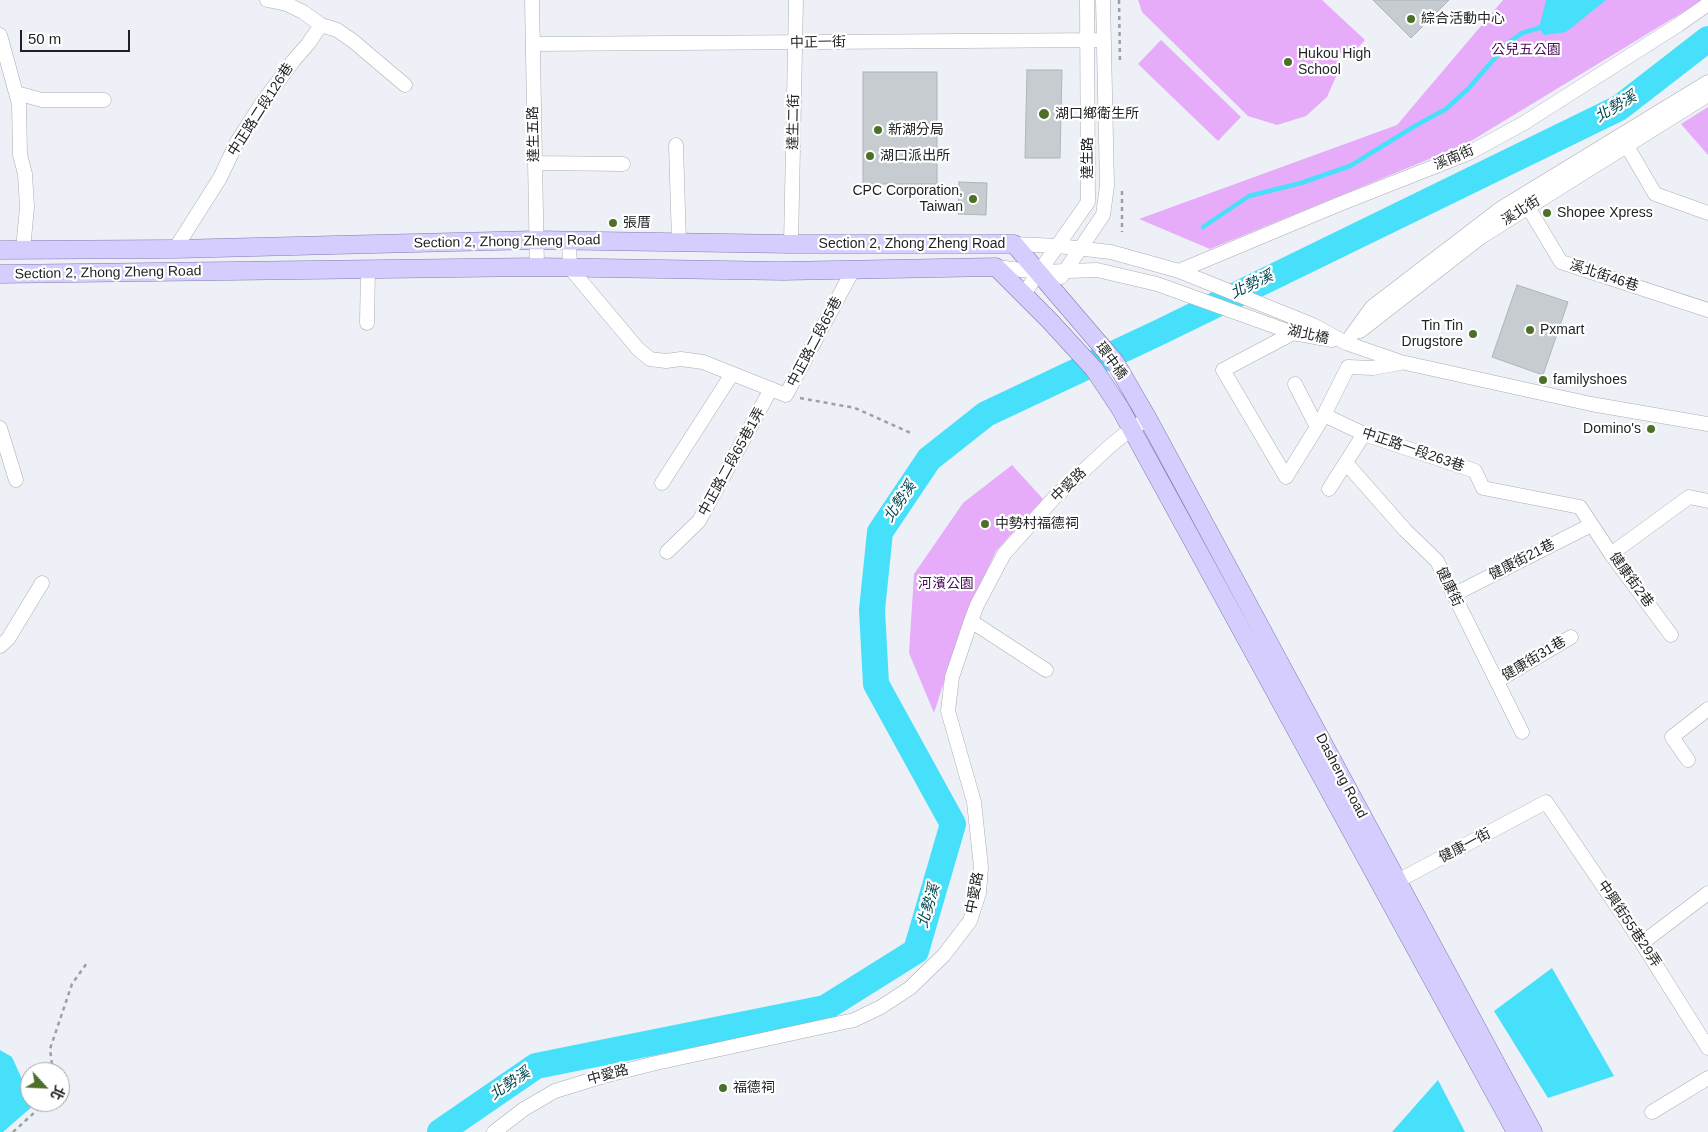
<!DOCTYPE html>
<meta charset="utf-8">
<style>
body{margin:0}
#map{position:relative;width:1708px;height:1132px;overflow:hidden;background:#edf0f6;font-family:Arial,"Noto Sans TC",sans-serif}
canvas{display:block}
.north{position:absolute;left:20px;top:1062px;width:50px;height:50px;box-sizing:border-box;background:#fff;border:1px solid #a5a6a7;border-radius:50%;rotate:115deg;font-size:14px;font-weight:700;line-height:20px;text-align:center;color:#1f2022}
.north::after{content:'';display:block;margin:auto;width:18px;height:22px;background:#4c7029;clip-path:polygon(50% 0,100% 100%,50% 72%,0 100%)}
.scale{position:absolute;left:20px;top:30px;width:110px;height:22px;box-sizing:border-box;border:2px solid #1f2022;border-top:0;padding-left:6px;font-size:15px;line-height:18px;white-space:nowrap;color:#1f2022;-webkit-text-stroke:4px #fff;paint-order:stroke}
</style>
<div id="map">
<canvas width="1708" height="1132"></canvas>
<div class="north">北</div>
<div class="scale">50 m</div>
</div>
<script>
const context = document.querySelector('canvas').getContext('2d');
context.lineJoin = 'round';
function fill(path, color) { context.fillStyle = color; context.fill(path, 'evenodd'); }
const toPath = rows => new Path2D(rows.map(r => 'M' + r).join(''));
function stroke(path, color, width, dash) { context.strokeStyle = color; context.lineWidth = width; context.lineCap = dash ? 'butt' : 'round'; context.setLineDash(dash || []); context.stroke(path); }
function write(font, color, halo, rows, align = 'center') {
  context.font = font + ' Arial,"Noto Sans TC",sans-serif'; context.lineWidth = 4.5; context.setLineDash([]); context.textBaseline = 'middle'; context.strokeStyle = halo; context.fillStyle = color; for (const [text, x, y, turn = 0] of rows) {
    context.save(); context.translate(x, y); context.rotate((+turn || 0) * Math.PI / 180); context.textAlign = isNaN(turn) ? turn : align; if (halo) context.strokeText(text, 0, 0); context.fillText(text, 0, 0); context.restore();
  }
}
const green = toPath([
 [1138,0,1322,0,1365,40,1348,59,1337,50,1338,72,1327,97,1306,116,1277,125,1248,116,1142,12],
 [1503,0,1703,0,1466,144,1210,249,1139,219,1397,125],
 [1161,40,1241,117,1218,141,1138,64],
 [1708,107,1708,155,1681,124],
 [1012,465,1043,499,996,551,964,619,934,713,909,653,914,574,963,503]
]);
const water = toPath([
 [1546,0,1606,0,1566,32,1544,35,1539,28],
 [1552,968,1614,1076,1548,1098,1494,1011],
 [0,1050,12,1057,30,1097,30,1102,32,1102,34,1105,3,1132,0,1132],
 [1438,1080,1465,1132,1392,1132]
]);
const stream = toPath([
 [1203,227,1249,196,1301,183,1350,166,1415,126,1446,109,1468,89,1508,43,1522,33,1539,28]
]);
const river = toPath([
 [440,1132,536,1066,825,1008,916,951,953,824,876,684,872,610,880,532,929,459,986,414,1160,332,1619,108,1708,39]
]);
const building = toPath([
 [1373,0,1449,0,1411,38,1373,0],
 [1027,70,1062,70,1060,158,1025,158,1027,70],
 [863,72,937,72,937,184,863,184,863,72],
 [959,182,987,183,986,215,958,214,959,182],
 [1517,285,1568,302,1543,375,1492,357,1517,285]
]);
const path = toPath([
 [1119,0,1120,63],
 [1122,191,1122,232],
 [800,398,855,408,913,434],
 [53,1072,50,1049,72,984,87,963],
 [13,1132,46,1102]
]);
const minor = toPath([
 [532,0,537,267],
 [321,25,337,30,353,41,405,85],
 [0,35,19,104,20,155,25,174,27,207,23,250],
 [533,44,1104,40],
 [16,93,42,100,104,100],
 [676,145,679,242],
 [1627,146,1655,194,1708,213],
 [535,163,623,164],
 [1528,207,1561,262,1708,310],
 [569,241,570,268,638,349,650,359,666,361,681,359,703,362,786,395,853,270],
 [791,244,796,0],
 [1014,244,1058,246,1111,252,1179,271,1313,325,1346,343,1401,362,1591,404,1708,424],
 [175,249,220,178,237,142,260,106,294,60,308,44,321,25,303,12,287,4,267,0],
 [996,267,1039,272,1097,270,1157,284,1293,333,1332,340],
 [1179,271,1337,205,1469,153,1524,123,1678,25,1708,4],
 [1061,277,1103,215,1107,186,1103,0],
 [1023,295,1088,202,1087,0],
 [367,323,368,269],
 [1360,331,1481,237,1708,95],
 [1293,333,1223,370,1286,477,1317,427],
 [1346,343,1372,307,1500,209,1708,82],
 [1400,363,1373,368,1348,367,1324,415,1364,434,1475,471,1483,488,1580,507,1611,554,1671,635],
 [1295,384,1317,427,1321,420],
 [0,428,16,480],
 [1346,463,1405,530,1437,561,1522,732],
 [662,483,732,374],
 [1329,489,1364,434],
 [667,552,699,521,771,389],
 [1611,554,1689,497,1708,501],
 [1453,595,1591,525],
 [971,621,1046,670],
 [0,646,8,639,42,583],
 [1497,681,1571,637],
 [1688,760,1672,737,1708,709],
 [1390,885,1546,802,1642,943,1708,1048],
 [1642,943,1708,893],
 [1652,1112,1708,1078],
 [494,1132,524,1109,555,1091,604,1076,656,1063,854,1020,881,1007,910,988,944,955,970,921,979,893,981,867,974,802,948,711,952,677,971,621,977,605,1004,554,1054,498,1110,446,1131,429,1148,419]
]);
const major = toPath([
 [0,250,175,249,535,240,791,244,1014,244,1115,362,1148,419,1533,1132],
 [0,274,537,267,783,271,996,267,1049,320,1094,369,1120,408,1516,1132]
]);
const markers = [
 [1411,19,5,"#4c7029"],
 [1288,62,5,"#4c7029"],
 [1044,114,6,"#4c7029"],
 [878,130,5,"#4c7029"],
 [870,156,5,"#4c7029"],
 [973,199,5,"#4c7029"],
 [1547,213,5,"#4c7029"],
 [613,223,5,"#4c7029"],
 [1530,330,5,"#4c7029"],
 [1473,334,5,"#4c7029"],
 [1543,380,5,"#4c7029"],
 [1651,429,5,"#4c7029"],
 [985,524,5,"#4c7029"],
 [723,1088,5,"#4c7029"]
];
const poiNames = [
 ["綜合活動中心",1421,19],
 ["Hukou High",1298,54],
 ["School",1298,70],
 ["湖口鄉衛生所",1055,114],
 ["新湖分局",888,130],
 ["湖口派出所",880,156],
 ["CPC Corporation,",963,191,"right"],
 ["Taiwan",963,207,"right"],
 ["Shopee Xpress",1557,213],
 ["張厝",623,223],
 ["Tin Tin",1463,326,"right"],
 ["Drugstore",1463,342,"right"],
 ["Pxmart",1540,330],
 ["familyshoes",1553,380],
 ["Domino's",1641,429,"right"],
 ["中勢村福德祠",995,524],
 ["福德祠",733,1088]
];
const streetNames = [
 ["中正一街",818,43,-1],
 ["中正路二段126巷",261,110,-57],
 ["達生二街",794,122,-89],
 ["達生五路",534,134,-91],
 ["達生路",1088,158,-90],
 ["溪南街",1454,158,-23],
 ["溪北街",1521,211,-32],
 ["Section 2, Zhong Zheng Road",507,242,-1],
 ["Section 2, Zhong Zheng Road",912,244],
 ["Section 2, Zhong Zheng Road",108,273,-1],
 ["溪北街46巷",1604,276,18],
 ["湖北橋",1308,335,13],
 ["中正路二段65巷",815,342,-62],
 ["環中橋",1111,361,54],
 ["中正路一段263巷",1413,450,19],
 ["中正路二段65巷1弄",732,462,-61],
 ["中愛路",1069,485,-44],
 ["健康街21巷",1522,560,-27],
 ["健康街2巷",1631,580,54],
 ["健康街",1449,587,64],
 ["健康街31巷",1534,659,-31],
 ["Dasheng Road",1341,776,62],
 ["健康一街",1465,846,-28],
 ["中愛路",975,893,-79],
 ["中興街55巷29弄",1629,924,56],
 ["中愛路",608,1075,-15]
];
const parkNames = [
 ["公兒五公園",1526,50],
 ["河濱公園",946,584]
];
const waterNames = [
 ["北勢溪",1616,107,-31],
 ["北勢溪",1252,285,-26],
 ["北勢溪",900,502,-56],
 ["北勢溪",929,906,-74],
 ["北勢溪",510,1084,-34]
];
fill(green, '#e6acfa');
fill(water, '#47e0fa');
stroke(stream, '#47e0fa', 4.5);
stroke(river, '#47e0fa', 26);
fill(building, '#c6ccd0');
stroke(building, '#aeb4b8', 1);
stroke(minor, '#aaadb3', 15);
stroke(major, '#827bb0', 19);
stroke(path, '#9d9fa3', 2.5, [4, 4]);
stroke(minor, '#fff', 14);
stroke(major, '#d4cdfd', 18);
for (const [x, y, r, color] of markers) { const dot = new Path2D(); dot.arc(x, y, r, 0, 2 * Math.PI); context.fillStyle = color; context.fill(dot); stroke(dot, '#fff', 2); }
write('14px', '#1f2022', '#fff', poiNames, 'left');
write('14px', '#1f2022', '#fff', streetNames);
write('14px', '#471058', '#fff', parkNames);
write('italic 15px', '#004651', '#fff', waterNames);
</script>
